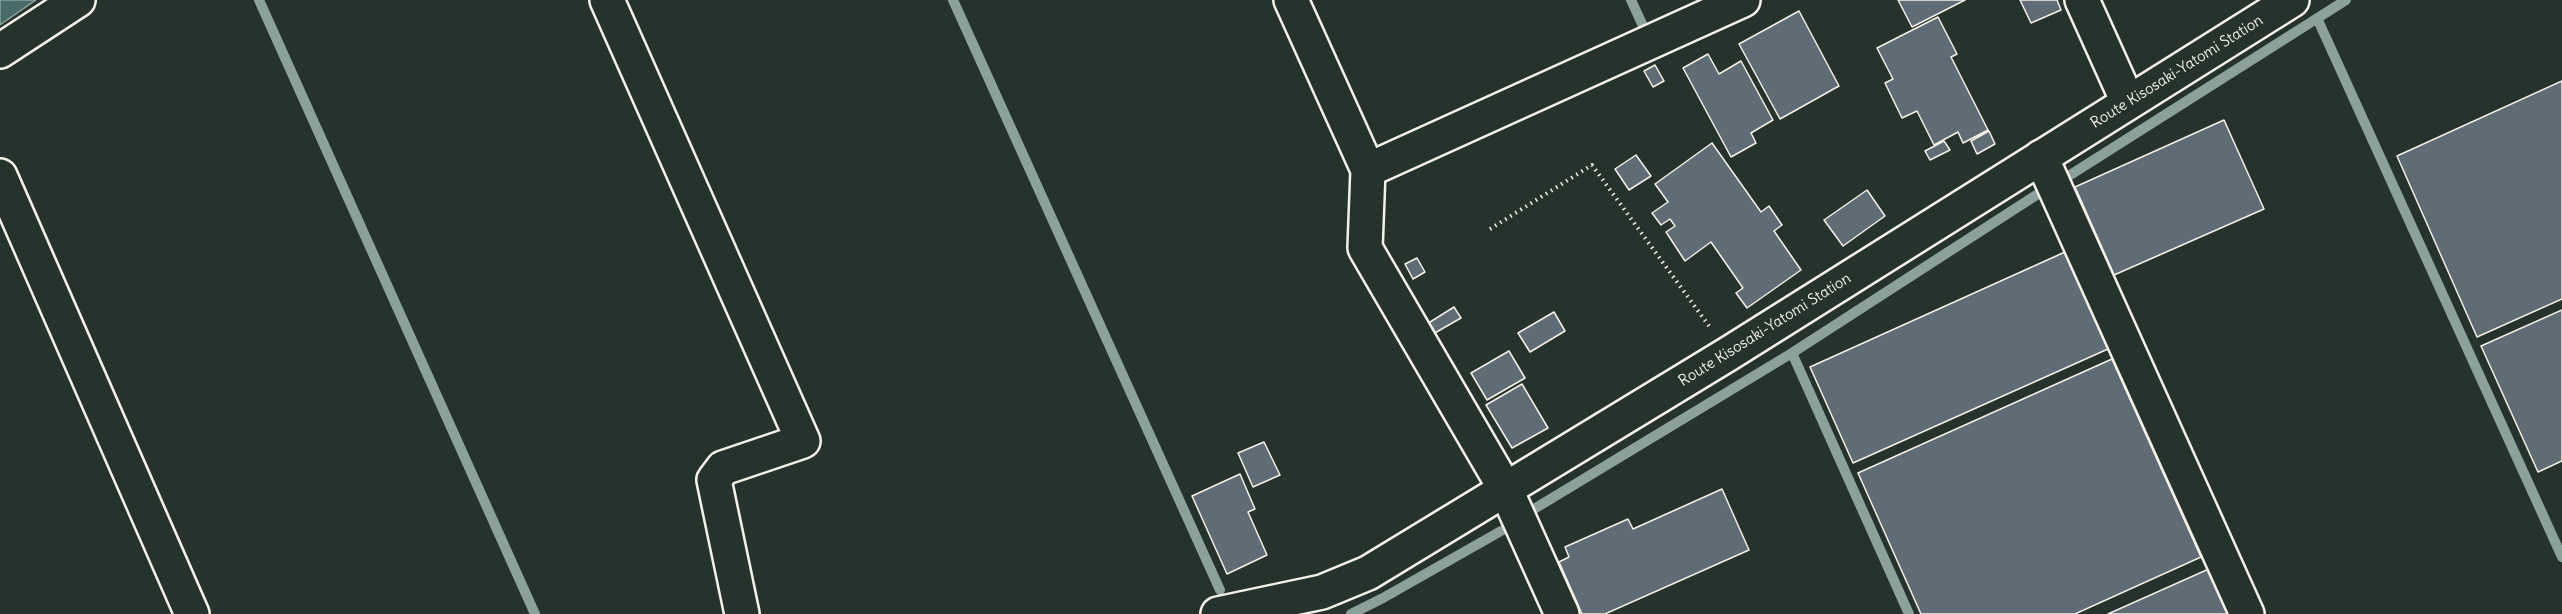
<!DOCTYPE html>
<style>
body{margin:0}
canvas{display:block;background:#26332d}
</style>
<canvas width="2562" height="614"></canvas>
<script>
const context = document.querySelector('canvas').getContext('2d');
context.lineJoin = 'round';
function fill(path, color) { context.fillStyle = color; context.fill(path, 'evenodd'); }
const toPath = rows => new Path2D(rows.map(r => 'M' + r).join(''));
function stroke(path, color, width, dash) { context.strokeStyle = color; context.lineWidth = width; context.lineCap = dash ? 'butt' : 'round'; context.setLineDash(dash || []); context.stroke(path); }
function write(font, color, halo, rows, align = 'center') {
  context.font = font + ' Delius,sans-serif'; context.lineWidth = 4.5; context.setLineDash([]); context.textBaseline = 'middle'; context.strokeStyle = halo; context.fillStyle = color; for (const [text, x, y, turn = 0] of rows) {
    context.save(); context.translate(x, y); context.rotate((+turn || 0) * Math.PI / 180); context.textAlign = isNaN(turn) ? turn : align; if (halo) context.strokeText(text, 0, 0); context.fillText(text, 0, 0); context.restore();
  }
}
const water = toPath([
 [0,0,36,0,0,25,0,0]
]);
const stream = toPath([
 [259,0,535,614],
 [953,0,1220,590],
 [1631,0,1643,26],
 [2317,18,2562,557],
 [2067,177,2346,0],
 [1792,353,1909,614],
 [1534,509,1792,353,2041,192],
 [1351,614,1383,598,1501,531]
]);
const building = toPath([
 [1898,0,1965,0,1912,27,1898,0],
 [2020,0,2057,0,2061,10,2031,23,2020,0],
 [1799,11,1839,86,1780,119,1739,44,1799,11],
 [1938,17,1957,54,1951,57,1988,130,1963,143,1958,132,1934,145,1917,111,1902,118,1885,83,1893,79,1877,48,1938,17],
 [1708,54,1719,74,1741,61,1773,120,1751,133,1756,143,1731,157,1683,68,1708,54],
 [1655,65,1664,81,1653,87,1644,71,1655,65],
 [2562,81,2562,299,2477,337,2397,156,2562,81],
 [2224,120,2264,209,2114,275,2075,187,2224,120],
 [1989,131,1995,144,1977,154,1971,141,1989,131],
 [1944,141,1950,150,1930,160,1925,151,1944,141],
 [1712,143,1761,212,1769,206,1782,225,1774,231,1801,270,1747,308,1736,293,1743,288,1711,242,1685,261,1666,232,1675,226,1670,219,1661,225,1652,213,1668,202,1655,184,1712,143],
 [1636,155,1651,176,1629,190,1615,169,1636,155],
 [1867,190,1885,216,1843,246,1824,220,1867,190],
 [2065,252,2108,349,1853,463,1810,367,2065,252],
 [1417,258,1425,272,1413,279,1405,264,1417,258],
 [1454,307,1461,318,1433,334,1427,324,1454,307],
 [2562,310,2562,461,2538,472,2481,346,2562,310],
 [1554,312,1565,331,1530,352,1518,333,1554,312],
 [1509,351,1525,378,1487,400,1471,373,1509,351],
 [2112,359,2201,557,2075,614,1921,614,1858,473,2112,359],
 [1522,384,1548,428,1512,448,1486,405,1522,384],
 [1264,442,1280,475,1253,487,1238,453,1264,442],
 [1240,474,1255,509,1248,512,1267,555,1227,574,1192,496,1240,474],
 [1722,489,1749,550,1605,614,1582,614,1559,562,1569,557,1565,547,1628,519,1633,529,1722,489],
 [2211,568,2231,614,2108,614,2211,568]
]);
const path = toPath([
 [1490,229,1592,165,1709,326]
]);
const street = toPath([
 [607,0,803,441,723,468,714,480,742,614],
 [1291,0,1368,170],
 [2082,0,2128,102],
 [0,51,78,0],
 [2041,157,2247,614],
 [0,176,192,614],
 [1562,614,1506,490,1365,248,1368,170,1743,0]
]);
const secondary = toPath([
 [1218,614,1322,592,1368,573,1728,354,2292,0]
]);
const streetNames = [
 ["Route Kisosaki-Yatomi Station",2177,72,-32],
 ["Route Kisosaki-Yatomi Station",1765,330,-32]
];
fill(water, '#476c69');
stroke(water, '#8ca19c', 1.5);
stroke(stream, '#8ca19c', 10);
fill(building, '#5f6b75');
stroke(building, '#f4f1e8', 1.5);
stroke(street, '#f4f1e8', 38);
stroke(secondary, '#f4f1e8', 38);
stroke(path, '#f4f1e8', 4, [1.5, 4.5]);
stroke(street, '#26332d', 33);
stroke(secondary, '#26332d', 33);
write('15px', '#f4f1e8', '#26332d', streetNames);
</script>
